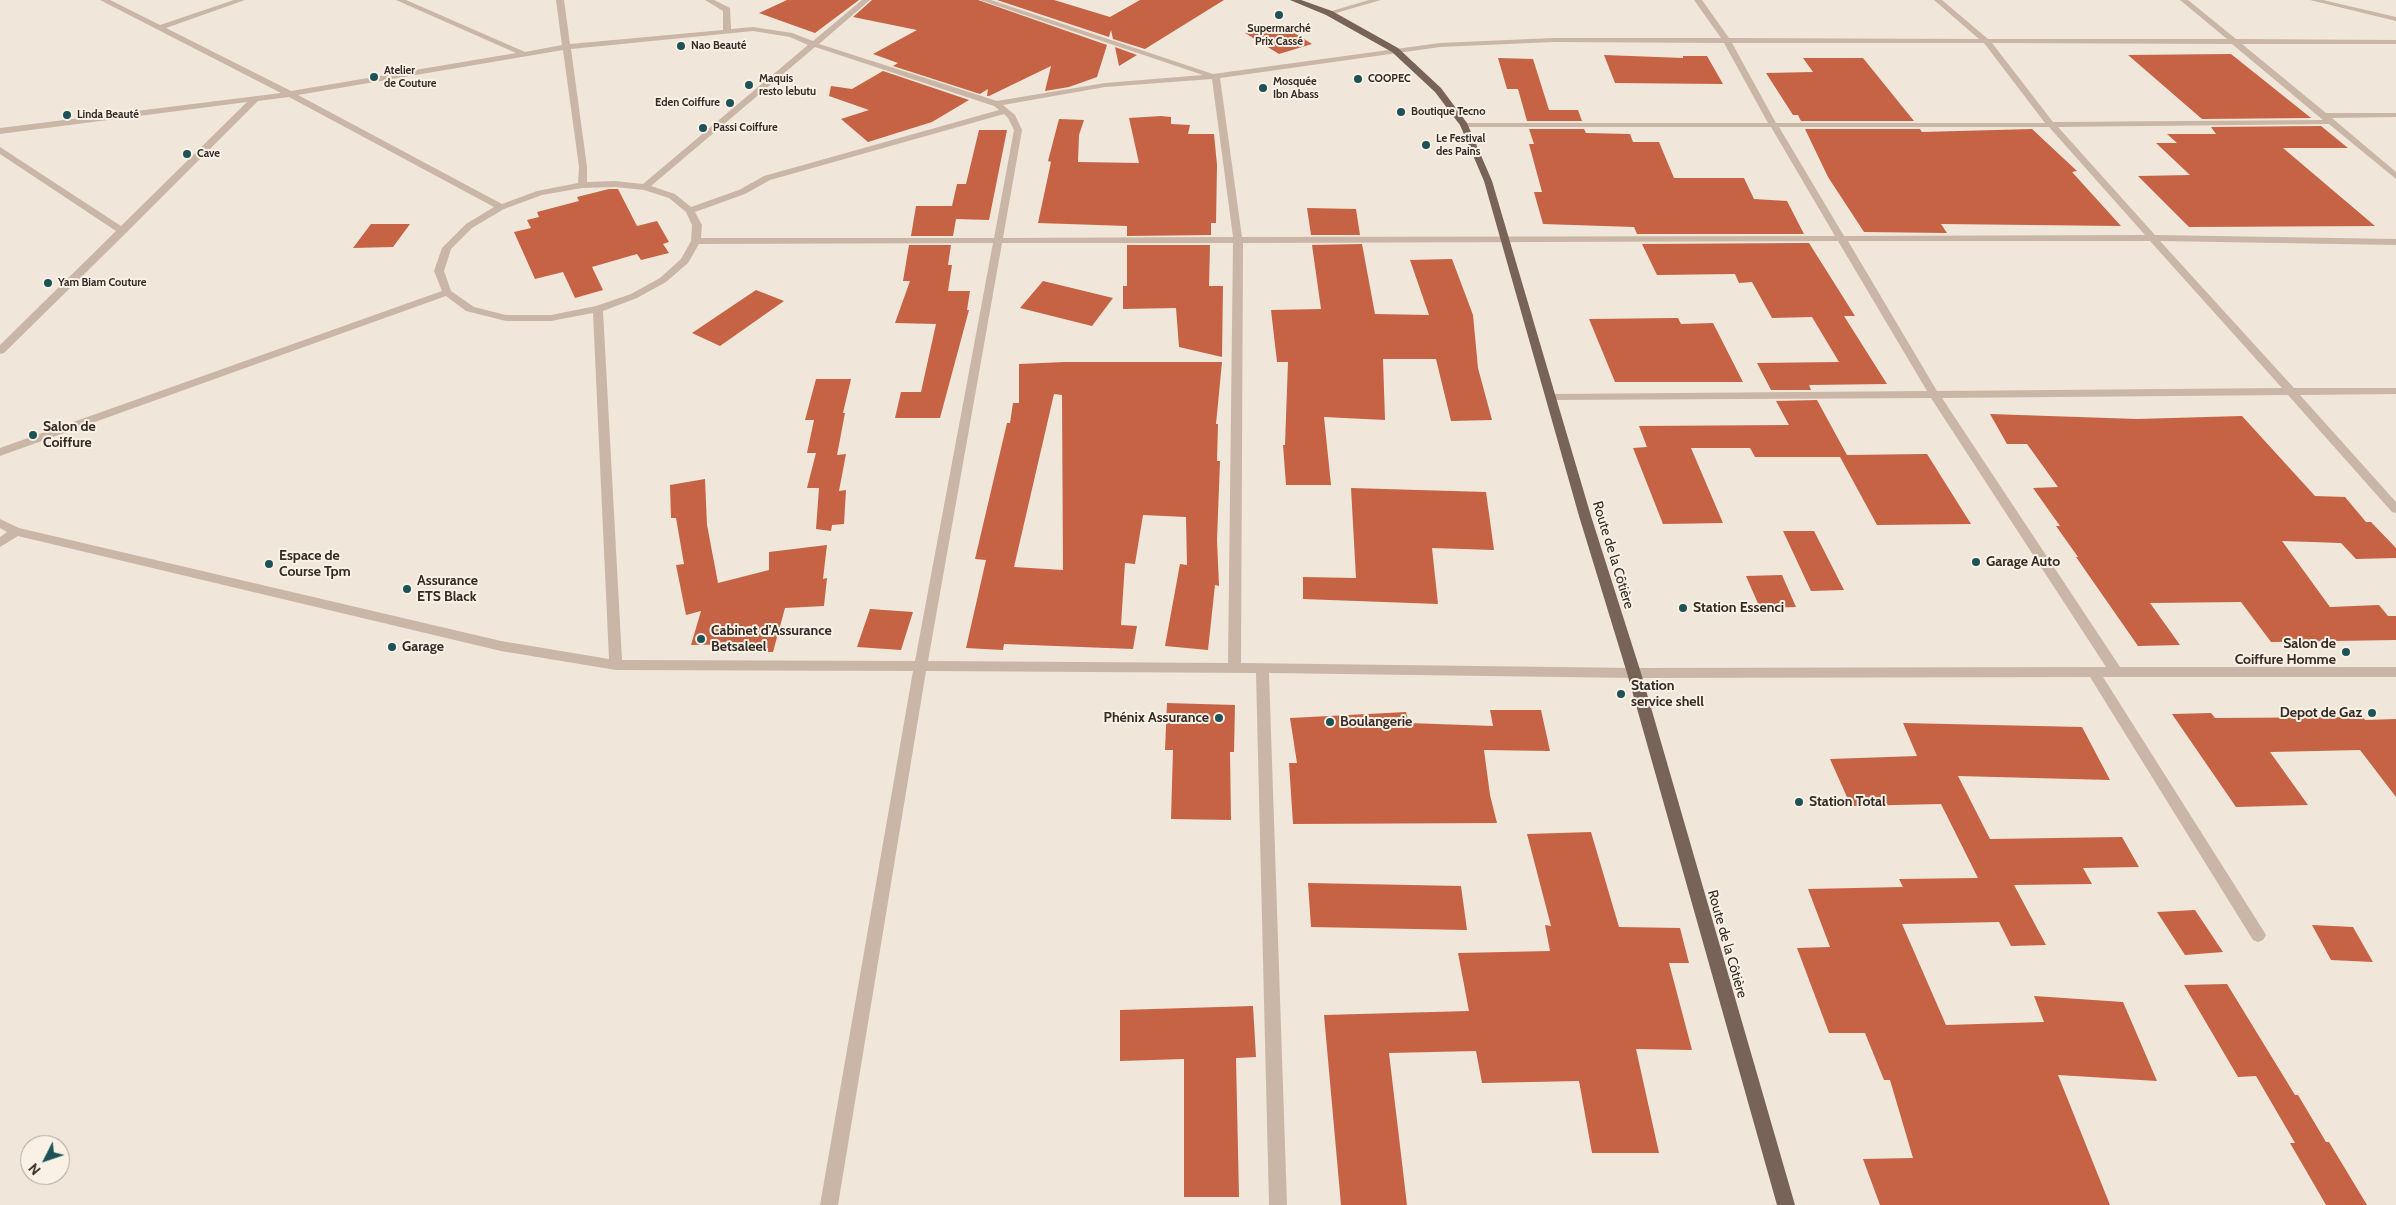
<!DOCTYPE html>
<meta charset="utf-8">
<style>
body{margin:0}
#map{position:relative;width:2396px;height:1205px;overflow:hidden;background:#f1e6da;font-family:Cabin,sans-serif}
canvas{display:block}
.north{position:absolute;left:20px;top:1135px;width:50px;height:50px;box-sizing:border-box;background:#f9f0e6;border:1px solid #aba29a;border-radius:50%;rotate:229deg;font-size:14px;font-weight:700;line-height:20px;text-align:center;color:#362c27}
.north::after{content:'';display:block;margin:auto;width:18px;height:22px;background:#1d5357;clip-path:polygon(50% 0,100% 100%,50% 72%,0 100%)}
</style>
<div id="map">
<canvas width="2396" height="1205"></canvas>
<div class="north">N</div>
</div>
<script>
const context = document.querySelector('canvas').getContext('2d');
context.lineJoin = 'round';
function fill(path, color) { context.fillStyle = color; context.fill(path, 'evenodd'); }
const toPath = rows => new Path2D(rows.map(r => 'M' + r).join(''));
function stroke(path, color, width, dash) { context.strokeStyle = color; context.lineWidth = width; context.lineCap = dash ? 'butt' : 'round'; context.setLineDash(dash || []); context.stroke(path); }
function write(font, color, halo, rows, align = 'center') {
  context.font = font + ' Cabin,sans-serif'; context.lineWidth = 4; context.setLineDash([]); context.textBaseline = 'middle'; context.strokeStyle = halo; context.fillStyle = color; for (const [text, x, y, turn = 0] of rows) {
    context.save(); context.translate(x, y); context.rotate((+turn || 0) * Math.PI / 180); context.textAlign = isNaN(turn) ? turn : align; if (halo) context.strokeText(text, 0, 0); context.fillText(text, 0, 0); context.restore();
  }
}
const building = toPath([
 [787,0,859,0,815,33,759,13],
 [872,0,978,0,1107,45,1097,77,1069,87,1045,91,1051,66,989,96,987,96,988,89,980,94,893,66,898,63,873,54,917,30,853,17],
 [997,0,1054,0,1110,17,1140,0,1224,0,1145,49,1113,39,1111,30,1109,37],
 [1277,24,1281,25,1312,44,1279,54,1245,33],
 [1115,47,1137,55,1119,66],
 [2231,54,2311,118,2202,119,2128,55],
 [1604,55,1683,58,1683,56,1707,56,1723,84,1615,83],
 [1498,58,1533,59,1549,110,1578,110,1582,121,1527,121,1518,89,1507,89],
 [1803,58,1863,58,1914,121,1801,121,1798,115,1793,115,1766,73,1813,72],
 [883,71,969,100,932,122,868,142,841,119,869,110,829,96,831,86,852,89],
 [1161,116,1171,117,1171,124,1190,125,1188,134,1214,134,1217,165,1216,223,1211,223,1211,235,1127,236,1127,226,1038,223,1051,162,1048,161,1059,119,1084,120,1079,135,1078,162,1139,163,1129,118],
 [2321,126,2348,148,2283,148,2375,226,2189,227,2138,176,2190,175,2156,143,2177,143,2167,134,2216,134,2211,127],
 [1529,129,1584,129,1586,133,1630,134,1633,142,1659,142,1674,178,1744,178,1754,199,1787,201,1804,234,1637,234,1634,227,1543,224,1534,192,1542,192,1529,144,1534,144],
 [1805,129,1920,129,1922,132,2032,129,2077,171,2072,172,2121,226,1941,224,1947,233,1864,232,1828,177],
 [979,130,1007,130,989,220,956,219,953,236,911,236,916,206,952,206,957,184,966,184],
 [609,189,618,189,637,226,657,221,669,242,663,244,669,253,641,260,637,254,592,267,603,290,575,298,563,272,535,279,514,232,531,228,527,220,539,217,537,212,579,201,577,197],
 [1307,208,1356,209,1360,235,1311,235],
 [371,224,410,224,393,247,353,248],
 [1809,243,1855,316,1844,316,1887,384,1809,385,1811,390,1771,390,1757,363,1839,362,1812,317,1772,318,1752,282,1739,283,1735,274,1657,275,1642,244],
 [1362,244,1375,314,1429,315,1410,260,1452,259,1473,315,1478,368,1492,420,1451,421,1436,359,1383,359,1385,420,1324,417,1331,485,1286,485,1283,445,1285,445,1288,362,1277,362,1271,310,1321,309,1312,245],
 [909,245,951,245,948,265,952,265,948,291,970,291,967,310,969,310,940,418,895,418,901,392,921,392,936,324,895,323,910,281,903,281],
 [1127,245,1210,245,1209,286,1223,286,1222,357,1179,347,1176,308,1123,309,1123,286,1127,286],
 [1043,281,1113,298,1092,326,1020,308],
 [756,290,784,301,720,346,692,333],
 [1678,318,1681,324,1713,323,1743,382,1615,382,1589,319],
 [1065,362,1222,362,1216,424,1218,424,1217,461,1220,461,1217,540,1219,586,1215,585,1208,650,1165,646,1180,564,1187,565,1186,517,1143,515,1135,564,1125,563,1121,625,1137,626,1133,649,1004,644,1003,650,966,648,986,560,975,559,1007,423,1010,423,1013,403,1019,403,1019,364],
 [1054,394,1062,395,1063,570,1014,567],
 [816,379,851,379,843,413,845,413,837,455,846,454,839,491,846,490,844,524,832,525,831,531,816,529,819,488,807,488,816,453,807,453,814,420,805,420],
 [1817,400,1847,455,1927,454,1971,524,1877,525,1840,457,1755,457,1750,448,1691,448,1723,523,1663,524,1633,448,1647,447,1639,426,1789,425,1776,401],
 [1990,414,2137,419,2242,416,2315,496,2345,497,2366,522,2371,522,2396,548,2396,558,2356,559,2341,543,2282,541,2330,607,2379,605,2388,616,2396,616,2396,640,2271,642,2241,602,2150,603,2180,645,2138,646,2076,557,2078,557,2056,526,2060,526,2033,488,2058,487,2027,444,2007,444],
 [705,479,707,525,718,583,769,570,769,552,827,545,823,579,827,578,824,606,785,608,773,652,750,652,752,644,691,645,701,611,686,615,676,565,684,564,676,518,671,518,670,485],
 [1351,488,1486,492,1494,550,1432,548,1438,604,1303,599,1303,577,1356,578],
 [1783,531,1814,531,1844,590,1811,591],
 [1782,575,1796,607,1760,608,1746,576],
 [870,609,913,612,901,650,857,647],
 [1167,703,1235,705,1234,752,1230,752,1231,820,1171,819,1173,750,1165,750],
 [1490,710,1541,710,1550,751,1484,750,1490,795,1497,823,1293,824,1289,763,1297,763,1290,718,1406,712,1409,723,1493,726],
 [2211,713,2215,718,2363,717,2365,720,2396,719,2396,797,2360,750,2270,752,2308,805,2236,807,2172,714],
 [1903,723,2082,727,2110,780,1958,776,1990,839,2122,837,2139,867,2083,868,2092,884,2014,885,2046,945,2011,946,1999,922,1902,924,1946,1025,2044,1022,2034,996,2123,1002,2157,1081,2058,1075,2110,1205,1880,1205,1863,1159,1913,1158,1890,1080,1884,1080,1865,1033,1829,1033,1797,948,1830,947,1808,889,1903,887,1899,879,1978,878,1941,804,1851,806,1830,759,1917,756],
 [1591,832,1619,927,1680,928,1689,963,1669,963,1692,1050,1636,1049,1659,1153,1592,1153,1579,1081,1482,1083,1476,1051,1389,1053,1407,1205,1341,1205,1324,1015,1469,1011,1458,953,1550,951,1545,925,1551,926,1527,834],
 [1308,883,1461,886,1467,930,1311,927],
 [2195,910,2223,952,2185,955,2157,912],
 [2312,925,2353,927,2373,962,2331,960],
 [2227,984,2295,1095,2298,1095,2326,1142,2329,1142,2367,1205,2326,1205,2290,1143,2295,1143,2256,1076,2238,1077,2184,985],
 [1253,1006,1256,1057,1236,1058,1239,1197,1184,1197,1184,1059,1120,1061,1120,1010]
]);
const minor = toPath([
 [100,0,110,0,160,25,234,0,245,0,166,28,291,91,516,53,396,0,406,0,525,52,562,45,556,0,564,0,570,44,723,30,723,11,705,0,714,0,730,8,731,29,753,27,792,33,813,41,862,0,870,0,819,44,997,101,1105,83,1203,75,980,0,991,0,1213,74,1440,43,1553,38,1721,38,1694,0,1702,0,1729,38,1979,39,1934,0,1942,0,1988,39,2227,39,2180,0,2188,0,2236,39,2396,40,2396,44,2242,44,2326,113,2396,113,2396,117,2332,118,2396,172,2396,179,2329,124,2058,127,2155,235,2396,239,2396,245,2160,241,2294,388,2396,388,2396,394,2300,395,2396,502,2396,513,2392,512,2288,395,1942,398,2120,667,2396,667,2396,677,2103,677,2263,930,2266,935,2263,940,2258,942,2253,940,2090,677,1634,678,1269,673,1287,1205,1269,1205,1256,673,926,671,838,1205,820,1205,913,671,616,670,501,651,18,536,0,547,0,537,7,532,0,528,0,519,19,528,501,641,609,659,593,313,551,321,506,321,466,311,446,296,0,456,0,448,442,291,434,271,442,248,466,224,494,207,289,97,258,101,126,233,4,353,0,354,0,345,116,231,0,154,0,147,121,226,247,102,0,134,0,128,281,93,100,0],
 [753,31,790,37,808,45,643,184,615,181,587,182,587,167,571,49,753,31],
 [1553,42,1724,43,1768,123,1464,123,1460,125,1461,127,1771,127,1835,236,1242,237,1220,78,1440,47,1553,42],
 [1732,43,1984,43,2045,123,1776,123,1732,43],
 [1992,43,2232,44,2323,120,2053,122,1992,43],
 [815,47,994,106,999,110,764,176,739,190,691,207,675,194,651,186,815,47],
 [563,50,579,167,578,183,537,191,502,204,298,95,563,50],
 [1212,79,1233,237,1003,238,1022,130,1015,115,1003,105,1105,87,1212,79],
 [1004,114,1008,118,1014,130,994,238,701,238,702,225,695,212,745,194,770,180,1004,114],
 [1779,127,2049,127,2145,235,1844,236,1779,127],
 [615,187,644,190,669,198,686,212,692,225,691,241,681,259,660,278,631,294,596,306,551,315,506,315,474,307,451,291,444,271,451,249,472,228,504,209,542,195,582,188,615,187],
 [1838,241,1927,391,1552,394,1547,397,1552,400,1931,398,2106,667,1634,668,1241,663,1243,243,1838,241],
 [1848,241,2150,241,2282,388,1937,391,1848,241],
 [993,243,915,661,622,660,603,311,637,298,666,282,688,263,699,244,993,243],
 [1002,243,1233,243,1228,663,928,661,1002,243],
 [1369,0,1381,0,1329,15,1325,13,1369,0],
 [2310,0,2323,0,2396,17,2396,21,2310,0]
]);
const major = toPath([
 [1290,0,1301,0,1332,11,1398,48,1441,88,1467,123,1492,181,1591,516,1641,673,1795,1205,1777,1205,1627,673,1579,516,1484,181,1460,125,1435,92,1392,52,1326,15,1290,0]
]);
const markers = [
 [1279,15,5,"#1d5357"],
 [681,46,5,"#1d5357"],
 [374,77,5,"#1d5357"],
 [1358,79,5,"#1d5357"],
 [749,85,5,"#1d5357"],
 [1263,88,5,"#1d5357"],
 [730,103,5,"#1d5357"],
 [1401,112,5,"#1d5357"],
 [67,115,5,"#1d5357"],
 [703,128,5,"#1d5357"],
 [1426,145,5,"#1d5357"],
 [187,154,5,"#1d5357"],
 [48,283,5,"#1d5357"],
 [33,435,5,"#1d5357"],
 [1976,562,5,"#1d5357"],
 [269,564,5,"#1d5357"],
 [407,589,5,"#1d5357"],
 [1683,608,5,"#1d5357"],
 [701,639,5,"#1d5357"],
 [392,647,5,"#1d5357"],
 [2346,652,5,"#1d5357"],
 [1621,694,5,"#1d5357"],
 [2372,713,5,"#1d5357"],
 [1219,718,5,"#1d5357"],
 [1330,722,5,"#1d5357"],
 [1799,802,5,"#1d5357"]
];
const farPoinames = [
 ["Supermarché",1279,29,"center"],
 ["Prix Cassé",1279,42,"center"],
 ["Nao Beauté",691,46],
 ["Atelier",384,71],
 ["de Couture",384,84],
 ["Maquis",759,79],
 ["resto lebutu",759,92],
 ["COOPEC",1368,79],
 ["Mosquée",1273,82],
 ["Ibn Abass",1273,95],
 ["Eden Coiffure",720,103,"right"],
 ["Boutique Tecno",1411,112],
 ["Linda Beauté",77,115],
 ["Passi Coiffure",713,128],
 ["Le Festival",1436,139],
 ["des Pains",1436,152],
 ["Cave",197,154],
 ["Yam Biam Couture",58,283]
];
const poiNames = [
 ["Salon de",43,427],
 ["Coiffure",43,443],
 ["Espace de",279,556],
 ["Course Tpm",279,572],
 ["Garage Auto",1986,562],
 ["Assurance",417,581],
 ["ETS Black",417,597],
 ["Station Essenci",1693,608],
 ["Cabinet d'Assurance",711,631],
 ["Betsaleel",711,647],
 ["Salon de",2336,644,"right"],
 ["Coiffure Homme",2336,660,"right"],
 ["Garage",402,647],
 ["Station",1631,686],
 ["service shell",1631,702],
 ["Depot de Gaz",2362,713,"right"],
 ["Phénix Assurance",1209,718,"right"],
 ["Boulangerie",1340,722],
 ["Station Total",1809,802]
];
const streetNames = [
 ["Route de la Côtière",1613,555,73],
 ["Route de la Côtière",1727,944,74]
];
fill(building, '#c56344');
fill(minor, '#c9b6a6');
fill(major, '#776358');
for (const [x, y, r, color] of markers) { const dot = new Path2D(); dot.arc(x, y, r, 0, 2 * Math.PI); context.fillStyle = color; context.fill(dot); stroke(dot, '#f9f0e6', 2); }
write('bold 11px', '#362c27', '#f9f0e6', farPoinames, 'left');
write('bold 14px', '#362c27', '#f9f0e6', poiNames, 'left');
write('14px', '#362c27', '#f9f0e6', streetNames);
</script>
